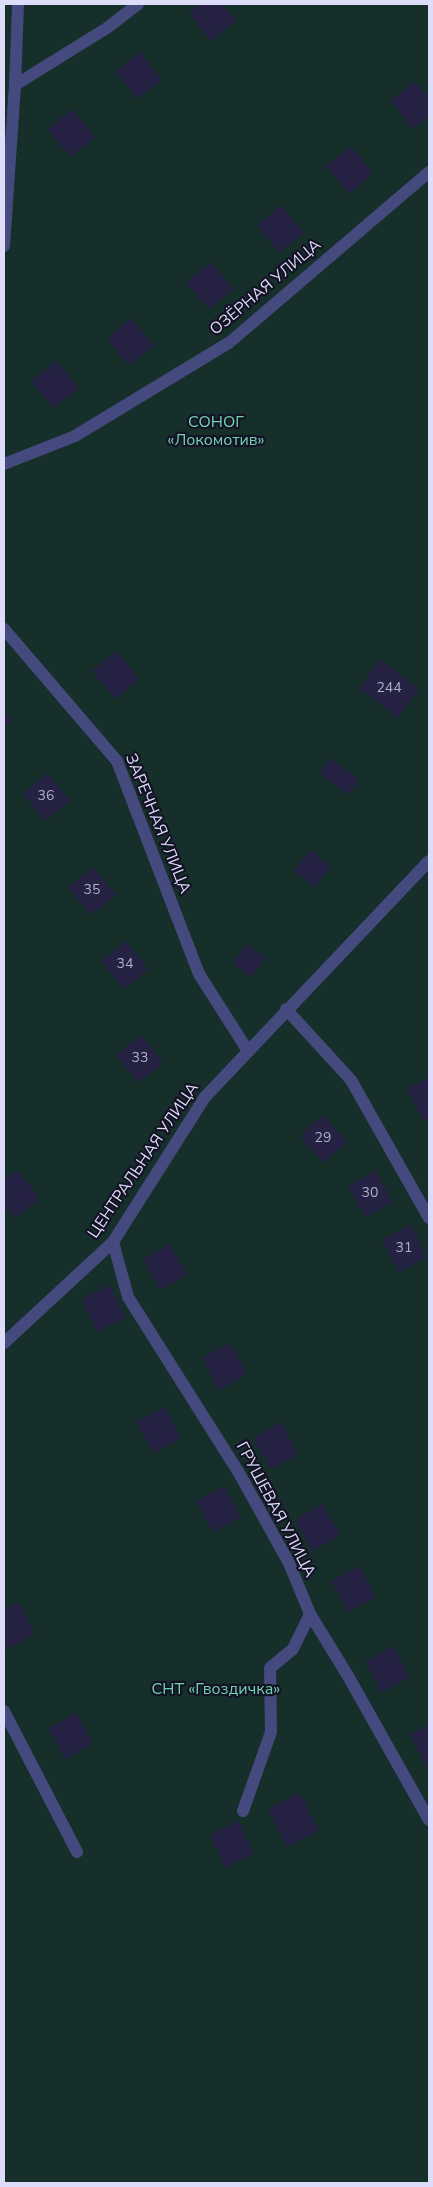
<!DOCTYPE html>
<meta charset="utf-8">
<style>
body{margin:0}
#map{position:relative;width:433px;height:2187px;overflow:hidden;background:#141326;font-family:"Nunito Sans",sans-serif}
canvas{display:block}
.frame{position:absolute;inset:0;border:5px solid #ddddfa;pointer-events:none}
</style>
<div id="map">
<canvas width="433" height="2187"></canvas>
<div class="frame"></div>
</div>
<script>
const context = document.querySelector('canvas').getContext('2d');
context.lineJoin = 'round';
function fill(path, color) { context.fillStyle = color; context.fill(path, 'evenodd'); }
const toPath = rows => new Path2D(rows.map(r => 'M' + r).join(''));
function stroke(path, color, width, dash) { context.strokeStyle = color; context.lineWidth = width; context.lineCap = dash ? 'butt' : 'round'; context.setLineDash(dash || []); context.stroke(path); }
function write(font, color, halo, rows, align = 'center') {
  context.font = font + ' "Nunito Sans",sans-serif'; context.lineWidth = 4.5; context.setLineDash([]); context.textBaseline = 'middle'; context.strokeStyle = halo; context.fillStyle = color; for (const [text, x, y, turn = 0] of rows) {
    context.save(); context.translate(x, y); context.rotate((+turn || 0) * Math.PI / 180); context.textAlign = isNaN(turn) ? turn : align; if (halo) context.strokeText(text, 0, 0); context.fillText(text, 0, 0); context.restore();
  }
}
const green = toPath([
 [4,4,429,4,429,2183,4,2183]
]);
const building = toPath([
 [200,4,222,4,236,21,211,41,189,13],
 [140,52,162,80,138,99,115,72],
 [415,81,429,98,429,115,413,129,391,101],
 [72,109,95,137,70,157,48,129],
 [351,146,373,174,349,194,326,166],
 [281,205,304,233,279,253,257,225],
 [211,262,234,289,209,309,186,282],
 [131,318,154,345,129,366,107,338],
 [56,361,79,388,54,408,31,381],
 [117,651,139,679,115,699,92,671],
 [380,660,419,689,398,718,359,688],
 [4,709,12,720,4,727],
 [331,758,359,780,348,795,320,773],
 [47,773,70,801,45,821,23,793],
 [310,850,331,866,315,887,294,871],
 [93,868,116,895,91,915,68,887],
 [126,941,148,969,124,989,101,961],
 [247,944,265,957,251,977,233,963],
 [141,1035,163,1063,139,1083,116,1055],
 [429,1077,429,1118,424,1121,407,1089],
 [323,1115,347,1142,323,1163,300,1136],
 [17,1170,40,1198,15,1218,4,1204,4,1181],
 [376,1171,393,1202,365,1217,348,1186],
 [410,1225,427,1257,399,1272,382,1240],
 [170,1244,187,1275,160,1290,143,1259],
 [109,1285,126,1317,98,1332,81,1300],
 [230,1343,247,1374,219,1390,202,1358],
 [164,1407,181,1438,153,1453,136,1422],
 [281,1422,298,1454,270,1469,253,1438],
 [224,1486,241,1517,213,1532,196,1501],
 [322,1504,340,1535,312,1551,295,1520],
 [359,1566,376,1597,348,1612,331,1581],
 [18,1602,35,1633,7,1649,4,1643,4,1609],
 [393,1646,410,1677,382,1692,365,1661],
 [76,1713,93,1744,65,1759,48,1728],
 [429,1724,429,1765,427,1766,410,1735],
 [300,1793,319,1831,287,1847,268,1809],
 [238,1821,254,1853,226,1868,210,1836]
]);
const minor = toPath([
 [15,85,107,28,138,4],
 [4,246,15,85,18,4],
 [4,464,75,436,230,342,429,172],
 [4,629,117,761,199,974,248,1051],
 [286,1009,351,1080,429,1218],
 [113,1242,128,1297,239,1473,289,1563,310,1614,348,1676,429,1820],
 [4,1343,113,1242,205,1097,429,861],
 [4,1711,77,1852],
 [243,1811,271,1732,270,1668,293,1649,310,1614]
]);
const numberNames = [
 ["244",389,689],
 ["36",46,797],
 ["35",92,891],
 ["34",125,965],
 ["33",140,1059],
 ["29",323,1139],
 ["30",370,1194],
 ["31",404,1249]
];
const streetNames = [
 ["ОЗЁРНАЯ УЛИЦА",266,288,-40],
 ["ЗАРЕЧНАЯ УЛИЦА",157,824,68],
 ["ЦЕНТРАЛЬНАЯ УЛИЦА",144,1161,-56],
 ["ГРУШЕВАЯ УЛИЦА",275,1510,62]
];
const parkNames = [
 ["СОНОГ",216,423],
 ["«Локомотив»",216,441],
 ["СНТ «Гвоздичка»",216,1690]
];
fill(green, '#172f2b');
fill(building, '#252244');
stroke(minor, '#454a7e', 12);
write('14px', '#afaecc', null, numberNames);
write('16px', '#ddddfa', '#141326', streetNames);
write('16px', '#72d1ae', '#141326', parkNames);
</script>
